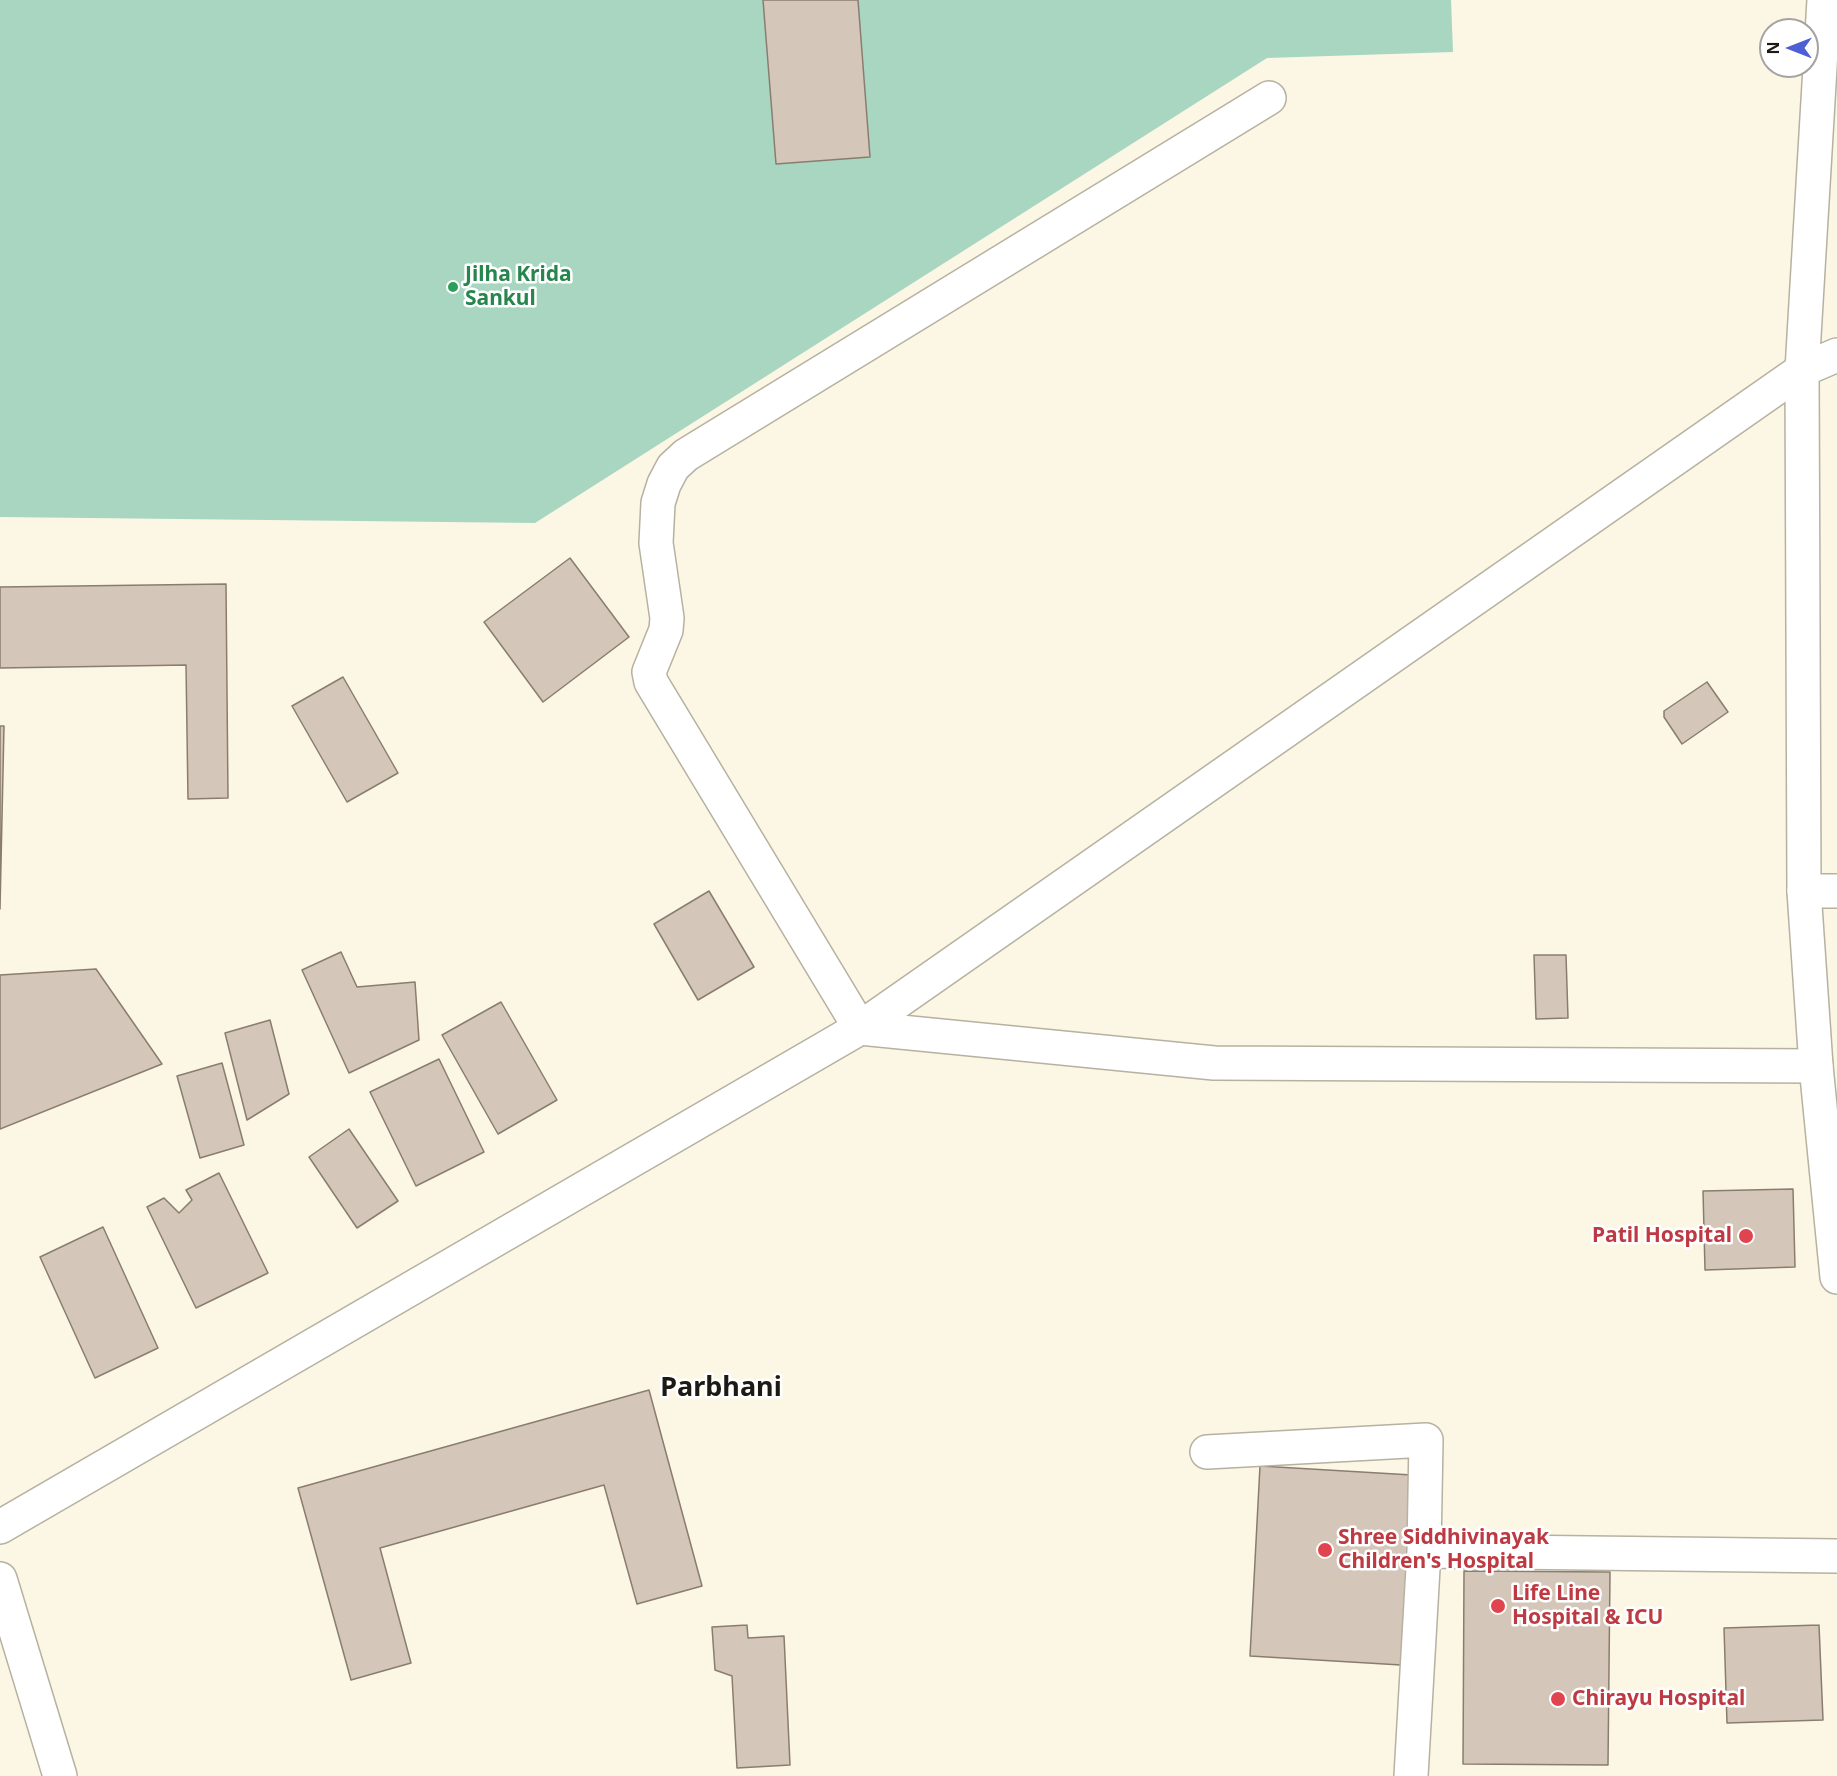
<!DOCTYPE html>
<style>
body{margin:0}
#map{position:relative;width:1837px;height:1776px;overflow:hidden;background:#fcf6e4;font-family:"Noto Sans",sans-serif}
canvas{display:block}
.north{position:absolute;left:1759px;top:18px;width:60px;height:60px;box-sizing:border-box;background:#fff;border:2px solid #a4a3a1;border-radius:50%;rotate:270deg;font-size:16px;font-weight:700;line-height:24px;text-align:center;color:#1c1a14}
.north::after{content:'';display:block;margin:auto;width:21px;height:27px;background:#4c5fd4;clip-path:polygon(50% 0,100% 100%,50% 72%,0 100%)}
</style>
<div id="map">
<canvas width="1837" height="1776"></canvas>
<div class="north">N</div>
</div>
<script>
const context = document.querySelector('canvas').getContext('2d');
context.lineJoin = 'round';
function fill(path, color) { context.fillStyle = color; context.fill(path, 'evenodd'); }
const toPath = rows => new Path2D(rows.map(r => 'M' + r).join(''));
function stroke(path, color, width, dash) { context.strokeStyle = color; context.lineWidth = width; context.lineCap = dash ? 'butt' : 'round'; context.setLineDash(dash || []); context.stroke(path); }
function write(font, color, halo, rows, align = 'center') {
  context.font = font + ' "Noto Sans",sans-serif'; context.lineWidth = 5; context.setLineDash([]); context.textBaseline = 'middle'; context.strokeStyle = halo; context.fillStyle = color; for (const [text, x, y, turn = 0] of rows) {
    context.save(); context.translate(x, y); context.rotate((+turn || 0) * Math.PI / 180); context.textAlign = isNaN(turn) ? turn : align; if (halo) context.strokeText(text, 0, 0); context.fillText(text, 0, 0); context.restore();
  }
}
const green = toPath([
 [0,0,1451,0,1453,52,1267,58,535,523,0,517]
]);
const building = toPath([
 [763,0,858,0,870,157,776,164,763,0],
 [570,558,629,637,543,702,484,622,570,558],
 [226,584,228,798,188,799,186,665,0,668,0,587,226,584],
 [343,677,398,773,347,802,292,706,343,677],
 [1707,682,1728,712,1682,744,1664,717,1664,711,1707,682],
 [0,726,4,726,0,909,0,726],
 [709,891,754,967,698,1000,654,924,709,891],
 [341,952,357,987,415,982,419,1040,349,1073,302,970,341,952],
 [1534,955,1566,955,1568,1018,1536,1019,1534,955],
 [96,969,162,1064,0,1129,0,975,96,969],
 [501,1002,557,1100,498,1134,442,1035,501,1002],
 [270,1020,289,1094,247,1120,225,1033,270,1020],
 [439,1059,484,1152,416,1186,370,1092,439,1059],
 [222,1063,244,1145,200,1158,177,1076,222,1063],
 [349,1129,398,1201,357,1228,309,1157,349,1129],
 [219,1173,268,1273,196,1308,147,1207,164,1198,179,1213,192,1200,186,1190,219,1173],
 [1793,1189,1795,1267,1705,1270,1703,1191,1793,1189],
 [103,1227,158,1348,95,1378,40,1257,103,1227],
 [649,1390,702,1586,637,1604,604,1485,380,1548,411,1663,351,1680,298,1488,649,1390],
 [1260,1466,1412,1475,1401,1665,1250,1656,1260,1466],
 [1464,1571,1610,1572,1608,1765,1463,1764,1464,1571],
 [747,1625,748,1638,784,1636,790,1765,737,1768,732,1676,715,1670,712,1627,747,1625],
 [1819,1625,1823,1720,1727,1723,1724,1628,1819,1625]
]);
const minor = toPath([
 [1269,98,686,455,673,467,664,484,658,503,656,543,667,618,666,630,649,672,651,682,860,1028,1214,1063,1816,1066],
 [1804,891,1837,891],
 [1207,1452,1426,1440,1424,1551,1411,1776],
 [1424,1551,1837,1556]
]);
const tertiary = toPath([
 [1824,0,1802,370,1804,891,1816,1066,1837,1277],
 [0,1527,860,1028,1802,370,1837,355],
 [0,1579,60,1776]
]);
const markers = [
 [453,287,6,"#2e9e5b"],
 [1746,1236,8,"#e0444e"],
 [1325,1550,8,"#e0444e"],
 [1498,1606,8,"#e0444e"],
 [1558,1699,8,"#e0444e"]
];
const leisureNames = [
 ["Jilha Krida",465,275],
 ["Sankul",465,299]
];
const healthNames = [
 ["Patil Hospital",1732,1236,"right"],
 ["Shree Siddhivinayak",1338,1538],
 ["Children's Hospital",1338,1562],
 ["Life Line",1512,1594],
 ["Hospital & ICU",1512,1618],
 ["Chirayu Hospital",1572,1699]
];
const districtNames = [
 ["Parbhani",721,1388]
];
fill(green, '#a9d6c1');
fill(building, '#d4c7b9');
stroke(building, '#897d70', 1.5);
stroke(minor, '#b6b1a0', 36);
stroke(tertiary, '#b6b1a0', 36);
stroke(minor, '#fff', 33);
stroke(tertiary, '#fff', 33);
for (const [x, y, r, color] of markers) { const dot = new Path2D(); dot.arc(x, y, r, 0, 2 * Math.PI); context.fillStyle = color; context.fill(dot); stroke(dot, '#fff', 2); }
write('bold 21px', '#27864d', '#fff', leisureNames, 'left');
write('bold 21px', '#be3a42', '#fff', healthNames, 'left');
write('bold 27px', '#1c1a14', '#fff', districtNames);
</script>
